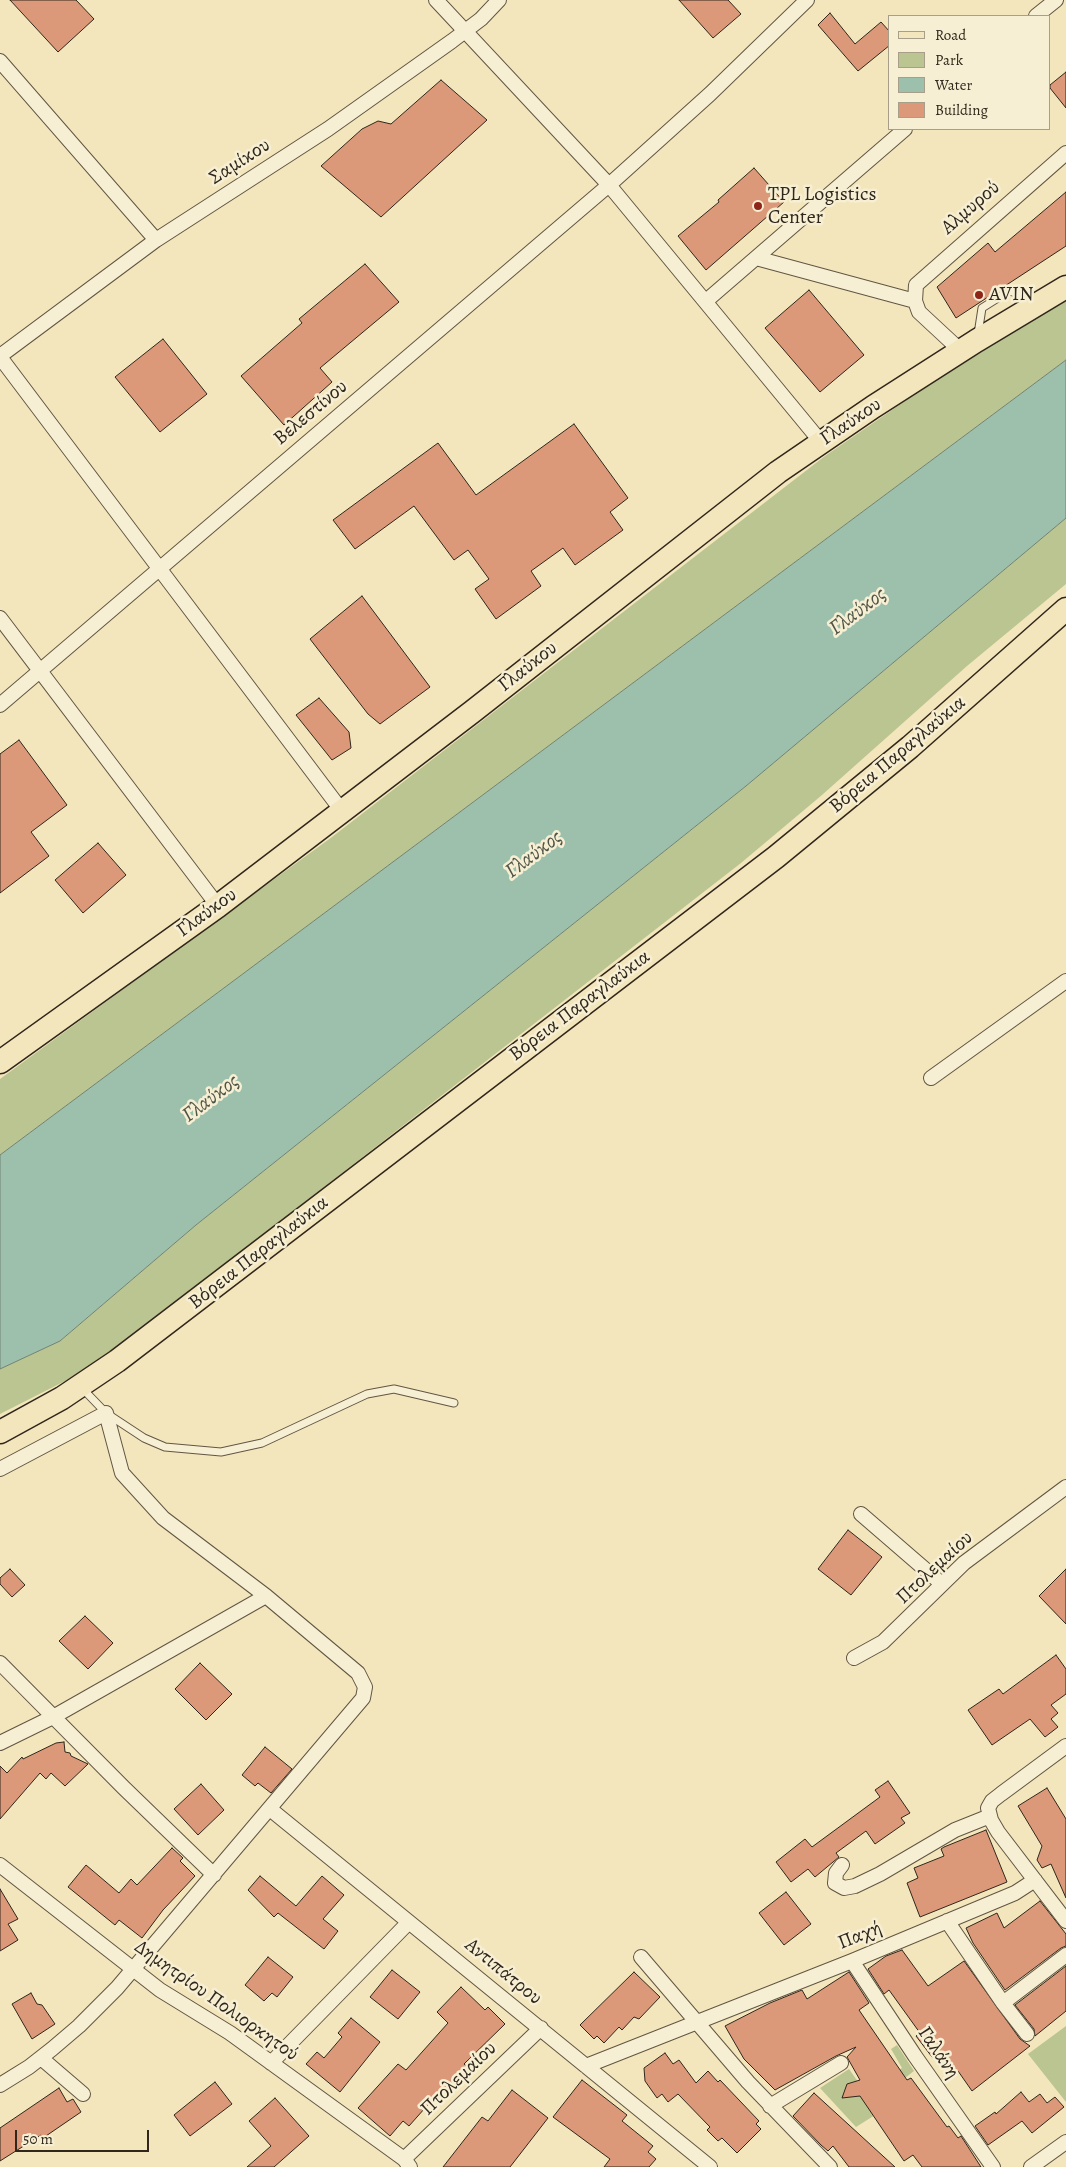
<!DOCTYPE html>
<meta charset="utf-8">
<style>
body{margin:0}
#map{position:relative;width:1066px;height:2167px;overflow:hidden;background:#f3e6bc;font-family:Alegreya,serif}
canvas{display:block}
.legend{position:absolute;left:888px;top:15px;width:162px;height:115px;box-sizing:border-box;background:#f7efd3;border:1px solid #a79f89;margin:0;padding:6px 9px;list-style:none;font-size:15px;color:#30261b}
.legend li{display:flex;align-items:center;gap:10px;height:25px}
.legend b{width:25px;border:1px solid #a79f89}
.scale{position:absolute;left:15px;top:2130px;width:134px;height:22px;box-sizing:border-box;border:2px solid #30261b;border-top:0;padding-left:6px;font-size:15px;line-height:18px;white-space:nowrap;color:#30261b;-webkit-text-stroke:4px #f7efd3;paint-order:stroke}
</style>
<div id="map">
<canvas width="1066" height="2167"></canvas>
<ul class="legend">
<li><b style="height:6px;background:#f3e6bc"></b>Road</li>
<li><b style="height:14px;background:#bbc591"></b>Park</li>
<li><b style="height:14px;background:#9cc0ac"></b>Water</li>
<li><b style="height:14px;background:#db997a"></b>Building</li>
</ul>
<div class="scale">50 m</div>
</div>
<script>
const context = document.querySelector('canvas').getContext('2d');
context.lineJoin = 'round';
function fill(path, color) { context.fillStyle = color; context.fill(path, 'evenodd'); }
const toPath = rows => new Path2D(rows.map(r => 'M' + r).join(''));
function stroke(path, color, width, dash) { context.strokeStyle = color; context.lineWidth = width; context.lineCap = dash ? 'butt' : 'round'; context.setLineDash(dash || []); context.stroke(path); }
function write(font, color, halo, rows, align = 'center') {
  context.font = font + ' Alegreya,serif'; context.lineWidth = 5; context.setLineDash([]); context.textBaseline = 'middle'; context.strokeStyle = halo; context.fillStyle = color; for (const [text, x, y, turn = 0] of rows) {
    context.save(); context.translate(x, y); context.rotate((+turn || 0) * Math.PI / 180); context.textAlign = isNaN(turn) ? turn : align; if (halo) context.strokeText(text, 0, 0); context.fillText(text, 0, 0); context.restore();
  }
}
const green = toPath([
 [1066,300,1066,360,0,1155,0,1079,332,837,825,456,940,377],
 [1066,518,1066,584,967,666,822,795,741,863,131,1337,98,1361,65,1381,0,1414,0,1369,60,1341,196,1225,746,786],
 [1066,2026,1066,2102,1028,2054],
 [897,2045,914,2071,878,2099,883,2110,856,2127,820,2088,849,2069,866,2093,902,2068,891,2049]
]);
const water = toPath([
 [1066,360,1066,518,746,786,196,1225,60,1341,0,1369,0,1155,1066,360]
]);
const building = toPath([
 [10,0,76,0,94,19,58,52,10,0],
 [679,0,728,0,741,14,713,38,679,0],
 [830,13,855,44,881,22,890,32,890,45,858,71,818,25,830,13],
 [1066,72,1066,108,1050,88,1050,85,1066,72],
 [441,80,487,120,381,217,321,166,362,129,378,121,391,124,441,80],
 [754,168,784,202,706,270,678,236,719,202,718,200,754,168],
 [1066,192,1066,246,956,318,937,287,988,243,995,252,1066,192],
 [365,264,399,302,320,368,332,382,284,425,241,376,302,323,299,319,365,264],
 [809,290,864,355,820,392,765,328,809,290],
 [163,339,207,394,160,432,115,377,163,339],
 [574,424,628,498,610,512,623,530,575,565,563,548,531,571,541,586,496,619,475,589,489,579,468,550,454,560,414,506,355,549,333,520,438,443,476,495,574,424],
 [362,596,430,687,380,724,368,714,310,639,362,596],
 [319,698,349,732,351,748,332,760,296,715,319,698],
 [19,740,67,805,31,832,49,856,0,893,0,754,19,740],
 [98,843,126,875,83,913,55,880,98,843],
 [848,1530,882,1557,851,1595,818,1569,848,1530],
 [10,1569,25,1585,12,1597,0,1584,0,1578,10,1569],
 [1066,1569,1066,1624,1039,1596,1066,1569],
 [85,1616,113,1643,88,1669,59,1641,85,1616],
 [1056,1655,1066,1669,1066,1694,1051,1705,1058,1713,1051,1719,1058,1727,1045,1737,1030,1719,992,1745,968,1710,999,1689,1003,1694,1056,1655],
 [200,1663,232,1694,206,1720,175,1689,200,1663],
 [64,1742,65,1752,70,1753,71,1756,88,1764,65,1786,51,1773,46,1779,40,1773,0,1819,0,1766,7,1773,22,1757,23,1759,56,1743,64,1742],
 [265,1747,292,1769,271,1793,258,1783,255,1786,242,1775,265,1747],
 [888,1781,910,1813,901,1818,905,1823,875,1844,866,1831,836,1853,839,1857,815,1877,808,1869,791,1882,776,1862,805,1839,812,1847,880,1797,875,1790,888,1781],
 [201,1784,224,1810,198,1835,174,1809,201,1784],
 [1047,1788,1066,1819,1066,1898,1051,1864,1042,1868,1037,1860,1042,1846,1018,1806,1047,1788],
 [986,1830,1007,1882,920,1917,907,1883,918,1878,914,1868,944,1856,941,1849,944,1847,986,1830],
 [172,1848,183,1858,180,1861,195,1876,163,1910,142,1938,119,1920,115,1925,68,1887,86,1865,119,1893,131,1879,137,1885,172,1848],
 [260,1876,296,1906,322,1876,344,1895,323,1919,338,1931,324,1949,278,1913,274,1917,248,1890,260,1876],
 [0,1889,18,1919,8,1924,18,1940,0,1951,0,1889],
 [786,1892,811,1924,784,1945,759,1913,786,1892],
 [1040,1901,1066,1934,1066,1946,1061,1948,1005,1990,973,1943,966,1928,997,1913,1004,1928,1040,1901],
 [902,1950,928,1986,964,1961,1020,2039,1030,2046,972,2091,958,2071,951,2076,935,2055,932,2057,916,2036,920,2033,889,1990,884,1994,868,1969,886,1956,902,1950],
 [268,1957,293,1977,277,1997,272,1993,264,2001,245,1985,268,1957],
 [1066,1966,1066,2011,1035,2036,1034,2029,1015,2005,1066,1966],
 [392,1970,420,1992,398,2019,370,1997,392,1970],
 [634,1972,660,1997,639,2019,634,2017,622,2030,619,2027,604,2043,597,2036,594,2039,580,2025,634,1972],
 [849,1972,869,2003,859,2010,907,2080,911,2078,947,2127,949,2126,958,2138,961,2136,981,2167,922,2167,913,2155,904,2161,860,2096,842,2098,847,2084,860,2080,847,2057,856,2047,836,2056,775,2090,744,2059,725,2026,770,2003,802,1990,807,1999,849,1972],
 [461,1987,485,2010,488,2007,505,2024,464,2064,469,2068,438,2104,433,2099,409,2126,403,2121,390,2136,358,2108,398,2064,406,2070,448,2023,437,2012,461,1987],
 [31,1993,37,2004,42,2005,55,2024,32,2039,12,2004,31,1993],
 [351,2018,380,2042,340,2092,306,2064,317,2052,324,2058,342,2037,338,2033,351,2018],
 [665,2053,673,2064,679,2060,696,2083,708,2071,718,2082,720,2080,759,2121,756,2124,761,2129,737,2153,722,2138,718,2141,707,2130,710,2127,678,2094,668,2102,662,2094,657,2098,645,2081,644,2068,665,2053],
 [582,2080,627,2115,622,2121,653,2146,648,2152,656,2159,649,2167,604,2167,610,2159,553,2117,582,2080],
 [215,2082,232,2104,190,2136,174,2115,215,2082],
 [59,2088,67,2102,73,2099,81,2112,43,2138,41,2135,0,2161,0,2128,59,2088],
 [512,2090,548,2118,510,2167,443,2167,482,2117,488,2121,512,2090],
 [1021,2092,1029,2102,1040,2094,1047,2103,1055,2097,1064,2107,1032,2133,1022,2121,988,2145,975,2126,995,2112,996,2114,1021,2092],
 [814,2093,895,2167,849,2167,833,2146,828,2151,821,2145,793,2116,814,2093],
 [275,2098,309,2136,274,2167,247,2167,271,2146,249,2121,275,2098]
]);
const lane = toPath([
 [978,334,982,308,1009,291,1036,298],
 [81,1387,106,1413,144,1438,165,1447,221,1452,262,1443,367,1394,394,1389,454,1403]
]);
const street = toPath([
 [436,0,609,185,821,442],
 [1036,16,1056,0],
 [0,61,156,240],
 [756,258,915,301],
 [706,301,905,129],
 [961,351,919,312,915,301,916,285,1066,153],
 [0,356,156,240,328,129,452,41,481,19,499,0],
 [0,357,342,811],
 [0,618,218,906],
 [0,705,609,185,710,94,807,0],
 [931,1078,1066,981],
 [0,1469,106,1413,122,1473,163,1518,266,1596,358,1673,365,1687,363,1698,117,1988,79,2026,52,2049,29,2067,0,2085],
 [861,1514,942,1584],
 [854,1658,883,1642,964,1563,1066,1487],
 [0,1663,124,1788,214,1875],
 [0,1743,53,1717,266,1596],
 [1066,1746,1001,1794,992,1801,988,1808,991,1820,998,1832,1066,1921],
 [270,1809,710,2167],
 [0,1865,160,1990,230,2033,404,2159,410,2167],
 [842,1865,836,1873,835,1883,844,1888,855,1886,880,1874,955,1830,990,1816],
 [947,1921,1003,2003,1066,1955],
 [641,1957,748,2082,830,2167],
 [852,1961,915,2056,993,2167],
 [1003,2003,1027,2034],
 [41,2058,83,2094],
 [271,2063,409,1922],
 [586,2066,852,1961,1015,1893,1035,1880],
 [770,2106,841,2063],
 [404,2159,541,2028],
 [1031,2167,1066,2142]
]);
const primary = toPath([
 [0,1062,218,906,472,712,778,472,873,407,976,341,1066,287],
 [0,1432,62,1398,117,1361,776,857,910,747,1066,609]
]);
const markers = [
 [758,206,5,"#8f2418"],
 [979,295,5,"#8f2418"]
];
const streetNames = [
 ["Σαμίκου",240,162,-33],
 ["Αλμυρού",971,208,-41],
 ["Βελεστίνου",311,413,-40],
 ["Γλαύκου",851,422,-34],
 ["Γλαύκου",528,667,-38],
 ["Βόρεια Παραγλαύκια",898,755,-40],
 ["Γλαύκου",207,913,-36],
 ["Βόρεια Παραγλαύκια",580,1006,-37],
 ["Βόρεια Παραγλαύκια",259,1253,-38],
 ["Πτολεμαίου",935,1568,-43],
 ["Παχή",860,1936,-22],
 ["Αντιπάτρου",503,1972,39],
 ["Δημητρίου Πολιορκητού",216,2001,35],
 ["Γαλάνη",938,2053,56],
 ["Πτολεμαίου",459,2079,-44]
];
const poiNames = [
 ["TPL Logistics",768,195],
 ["Center",768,218],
 ["AVIN",989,295]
];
const waterNames = [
 ["Γλαύκος",858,612,-37],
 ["Γλαύκος",534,855,-37],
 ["Γλαύκος",211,1099,-37]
];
fill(green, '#bbc591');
fill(water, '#9cc0ac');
stroke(water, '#718272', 1);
fill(building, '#db997a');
stroke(building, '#30261b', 1);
stroke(lane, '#615643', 9);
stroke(street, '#615643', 16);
stroke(primary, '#30261b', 25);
stroke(lane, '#f7efd3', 7);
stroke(street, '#f7efd3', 14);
stroke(primary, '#f3e6bc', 22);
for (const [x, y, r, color] of markers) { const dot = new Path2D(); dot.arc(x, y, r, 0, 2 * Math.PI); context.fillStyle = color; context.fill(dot); stroke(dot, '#f7efd3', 2); }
write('20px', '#30261b', '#f7efd3', streetNames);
write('20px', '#30261b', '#f7efd3', poiNames, 'left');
write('italic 21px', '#505446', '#f7efd3', waterNames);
</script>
